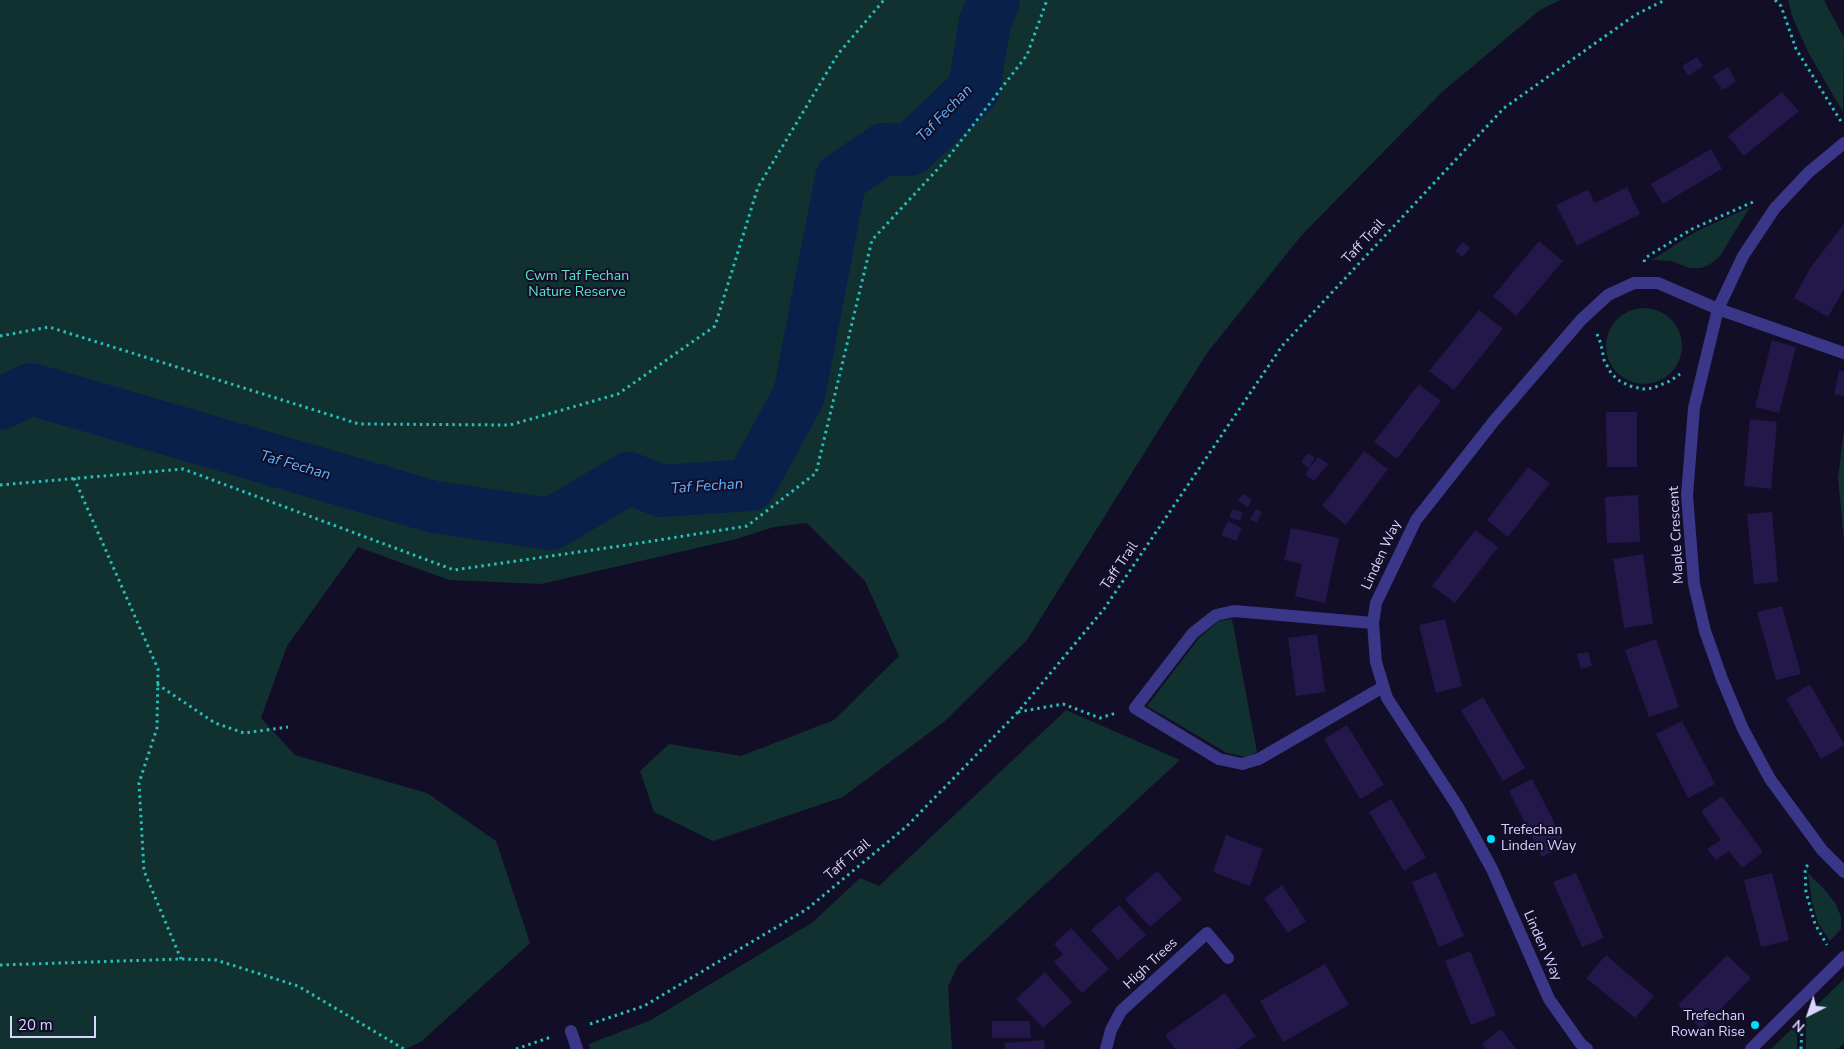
<!DOCTYPE html>
<style>
body{margin:0}
#map{position:relative;width:1844px;height:1049px;overflow:hidden;background:#120e27;font-family:"Nunito Sans",sans-serif}
canvas{display:block}
.north{position:absolute;left:1784px;top:989px;width:50px;height:50px;-webkit-text-stroke:4px #120e27;paint-order:stroke;rotate:221deg;font-size:14px;font-weight:700;line-height:20px;text-align:center;color:#d9d3ff}
.north::after{content:'';display:block;margin:auto;width:18px;height:22px;background:#d9d3ff;clip-path:polygon(50% 0,100% 100%,50% 72%,0 100%)}
.scale{position:absolute;left:10px;top:1016px;width:86px;height:22px;box-sizing:border-box;border:2px solid #d9d3ff;border-top:0;padding-left:6px;font-size:15px;line-height:18px;white-space:nowrap;color:#d9d3ff;-webkit-text-stroke:4px #120e27;paint-order:stroke}
</style>
<div id="map">
<canvas width="1844" height="1049"></canvas>
<div class="north">N</div>
<div class="scale">20 m</div>
</div>
<script>
const context = document.querySelector('canvas').getContext('2d');
context.lineJoin = 'round';
function fill(path, color) { context.fillStyle = color; context.fill(path, 'evenodd'); }
const toPath = rows => new Path2D(rows.map(r => 'M' + r).join(''));
function stroke(path, color, width, dash) { context.strokeStyle = color; context.lineWidth = width; context.lineCap = dash ? 'butt' : 'round'; context.setLineDash(dash || []); context.stroke(path); }
function write(font, color, halo, rows, align = 'center') {
  context.font = font + ' "Nunito Sans",sans-serif'; context.lineWidth = 4; context.setLineDash([]); context.textBaseline = 'middle'; context.strokeStyle = halo; context.fillStyle = color; for (const [text, x, y, turn = 0] of rows) {
    context.save(); context.translate(x, y); context.rotate((+turn || 0) * Math.PI / 180); context.textAlign = isNaN(turn) ? turn : align; if (halo) context.strokeText(text, 0, 0); context.fillText(text, 0, 0); context.restore();
  }
}
const green = toPath([
 [0,0,1560,0,1540,10,1442,92,1301,236,1207,353,1027,640,945,721,843,797,713,841,654,812,640,771,669,744,741,756,834,720,899,656,865,581,807,523,774,527,736,539,541,584,449,580,358,547,287,646,261,718,295,755,427,793,496,841,530,943,422,1041,406,1049,0,1049],
 [1788,0,1824,0,1844,38,1843,112,1808,52,1792,16],
 [1750,207,1720,256,1709,265,1701,268,1690,268,1671,261,1652,260,1695,232],
 '1606 346a38 38 0 1 1 76 0a38 38 0 1 1-76 0Z',
 [1844,430,1844,540,1838,478],
 [1232,619,1257,752,1246,757,1227,753,1147,706,1199,638,1219,621],
 [1066,710,1180,760,958,965,948,987,952,1049,590,1049,589,1044,651,1020,813,922,860,878,879,886],
 [1808,873,1824,889,1836,904,1841,917,1841,929,1830,941,1818,923,1812,902],
 [1844,979,1844,1043,1838,1049,1806,1049,1806,1016],
 [1797,1024,1797,1049,1771,1049]
]);
const river = toPath([
 [0,404,31,389,434,507,551,524,629,478,661,491,750,485,799,395,841,178,884,149,910,150,974,89,985,22,994,0]
]);
const building = toPath([
 [1697,57,1703,66,1688,76,1682,66],
 [1728,67,1736,82,1722,90,1713,76],
 [1782,92,1799,111,1744,156,1728,136],
 [1711,149,1722,169,1663,204,1651,184],
 [1627,187,1640,214,1577,246,1556,205,1588,190,1595,203],
 [1844,224,1844,289,1828,317,1794,298,1810,268],
 [1539,241,1563,261,1516,316,1493,296],
 [1463,242,1470,248,1462,257,1455,251],
 [1479,310,1503,329,1454,390,1429,371],
 [1772,340,1796,347,1779,413,1755,407],
 [1839,370,1844,372,1844,396,1834,394],
 [1419,384,1441,401,1397,459,1374,442],
 [1606,412,1637,412,1637,467,1607,467],
 [1750,419,1777,422,1771,489,1744,486],
 [1364,451,1388,469,1346,525,1322,506],
 [1308,453,1315,458,1309,468,1301,462],
 [1318,457,1328,464,1314,481,1305,474],
 [1528,467,1550,483,1508,537,1487,520],
 [1243,494,1252,499,1248,507,1238,501],
 [1638,495,1640,542,1607,543,1605,497],
 [1233,509,1243,513,1240,521,1229,517],
 [1256,509,1262,512,1257,523,1250,519],
 [1772,512,1778,582,1754,584,1747,514],
 [1228,521,1242,528,1236,541,1221,535],
 [1291,528,1339,538,1325,603,1295,596,1302,564,1284,560],
 [1475,530,1498,547,1455,603,1432,586],
 [1643,554,1653,624,1624,628,1613,559],
 [1782,606,1801,674,1776,680,1757,612],
 [1445,619,1462,686,1436,693,1419,625],
 [1317,634,1325,692,1296,696,1288,638],
 [1656,639,1679,707,1649,717,1625,650],
 [1588,652,1592,666,1581,669,1577,654],
 [1810,684,1844,744,1844,746,1821,759,1786,699],
 [1483,697,1525,768,1503,781,1461,710],
 [1682,721,1715,784,1688,798,1656,734],
 [1347,725,1384,785,1360,799,1324,739],
 [1532,779,1566,845,1542,857,1509,791],
 [1722,796,1763,852,1742,868,1729,851,1716,860,1707,849,1721,840,1701,811],
 [1391,799,1426,857,1404,871,1369,812],
 [1226,835,1263,849,1250,886,1213,872],
 [1157,871,1182,899,1150,927,1125,899],
 [1436,872,1464,936,1439,947,1412,882],
 [1576,873,1604,938,1582,947,1553,882],
 [1772,873,1789,940,1761,947,1744,880],
 [1282,885,1306,921,1288,933,1264,898],
 [1119,905,1146,935,1118,960,1091,930],
 [1071,928,1109,969,1082,993,1054,962,1063,954,1054,944],
 [1470,951,1496,1015,1471,1025,1445,961],
 [1606,955,1654,996,1635,1018,1586,978],
 [1727,955,1751,978,1701,1029,1678,1005],
 [1325,964,1349,1005,1283,1042,1260,1001],
 [1045,972,1072,1002,1043,1028,1016,999],
 [1225,993,1256,1036,1237,1049,1175,1049,1165,1035],
 [992,1021,1030,1021,1031,1038,992,1038],
 [1501,1029,1516,1049,1486,1049,1482,1044],
 [1044,1040,1045,1049,1005,1049,1005,1043]
]);
const path = toPath([
 [1775,0,1781,6,1796,49,1842,123],
 [1644,262,1645,258,1692,229,1753,202],
 [1597,334,1601,344,1604,360,1611,373,1618,380,1630,386,1643,389,1653,388,1670,381,1680,374],
 [0,336,49,327,359,424,510,425,618,394,715,326,758,187,838,54,884,0],
 [74,478,158,669,157,728,139,783,144,871,181,959],
 [0,485,183,469,454,570,627,545,747,526,816,473,872,240,947,159,1027,55,1047,0],
 [157,684,215,723,244,733,288,727],
 [1018,712,1063,704,1100,718,1116,713],
 [1808,865,1805,868,1806,892,1815,924,1827,945],
 [0,965,181,959,216,960,298,986,404,1049],
 [590,1024,644,1006,807,909,907,826,1018,712,1104,609,1282,346,1504,108,1635,15,1665,0],
 [516,1049,551,1037],
 [1801,1049,1802,1029]
]);
const service = toPath([
 [1718,309,1844,353],
 [1373,623,1234,611,1216,615,1193,633,1135,708,1219,759,1242,764,1259,759,1383,687],
 [571,1031,577,1049]
]);
const minor = toPath([
 [1844,143,1809,172,1775,208,1743,256,1718,309,1694,408,1687,495,1694,584,1705,631,1722,679,1743,729,1770,779,1822,850,1844,872],
 [1106,1049,1111,1030,1121,1011,1207,933,1228,958],
 [1587,1049,1580,1043,1549,999,1492,869,1458,807,1387,698,1376,662,1373,623,1376,603,1416,520,1494,421,1581,320,1608,295,1634,283,1658,283,1718,309],
 [1751,1049,1844,957]
]);
const markers = [
 [1491,839,5,"#00e0fe"],
 [1755,1025,5,"#00e0fe"]
];
const streetNames = [
 ["Taff Trail",1364,242,-47],
 ["Maple Crescent",1677,535,-93],
 ["Linden Way",1382,555,-65],
 ["Taff Trail",1120,566,-56],
 ["Taff Trail",848,860,-40],
 ["Linden Way",1542,946,66],
 ["High Trees",1151,964,-43]
];
const parkNames = [
 ["Cwm Taf Fechan",577,277],
 ["Nature Reserve",577,293]
];
const poiNames = [
 ["Trefechan",1501,831],
 ["Linden Way",1501,847],
 ["Trefechan",1745,1017,"right"],
 ["Rowan Rise",1745,1033,"right"]
];
const waterNames = [
 ["Taf Fechan",945,114,-46],
 ["Taf Fechan",295,466,16],
 ["Taf Fechan",707,487,-4]
];
fill(green, '#103130');
stroke(river, '#09204a', 52);
fill(building, '#231849');
stroke(path, '#27bfb8', 3, [2.5, 4]);
stroke(service, '#3a3688', 12);
stroke(minor, '#3a3688', 12);
for (const [x, y, r, color] of markers) { const dot = new Path2D(); dot.arc(x, y, r, 0, 2 * Math.PI); context.fillStyle = color; context.fill(dot); stroke(dot, '#120e27', 2); }
write('14px', '#d9d3ff', '#120e27', streetNames);
write('14px', '#57e7c6', '#120e27', parkNames);
write('14px', '#d9d3ff', '#120e27', poiNames, 'left');
write('italic 15px', '#61b3ff', '#120e27', waterNames);
</script>
